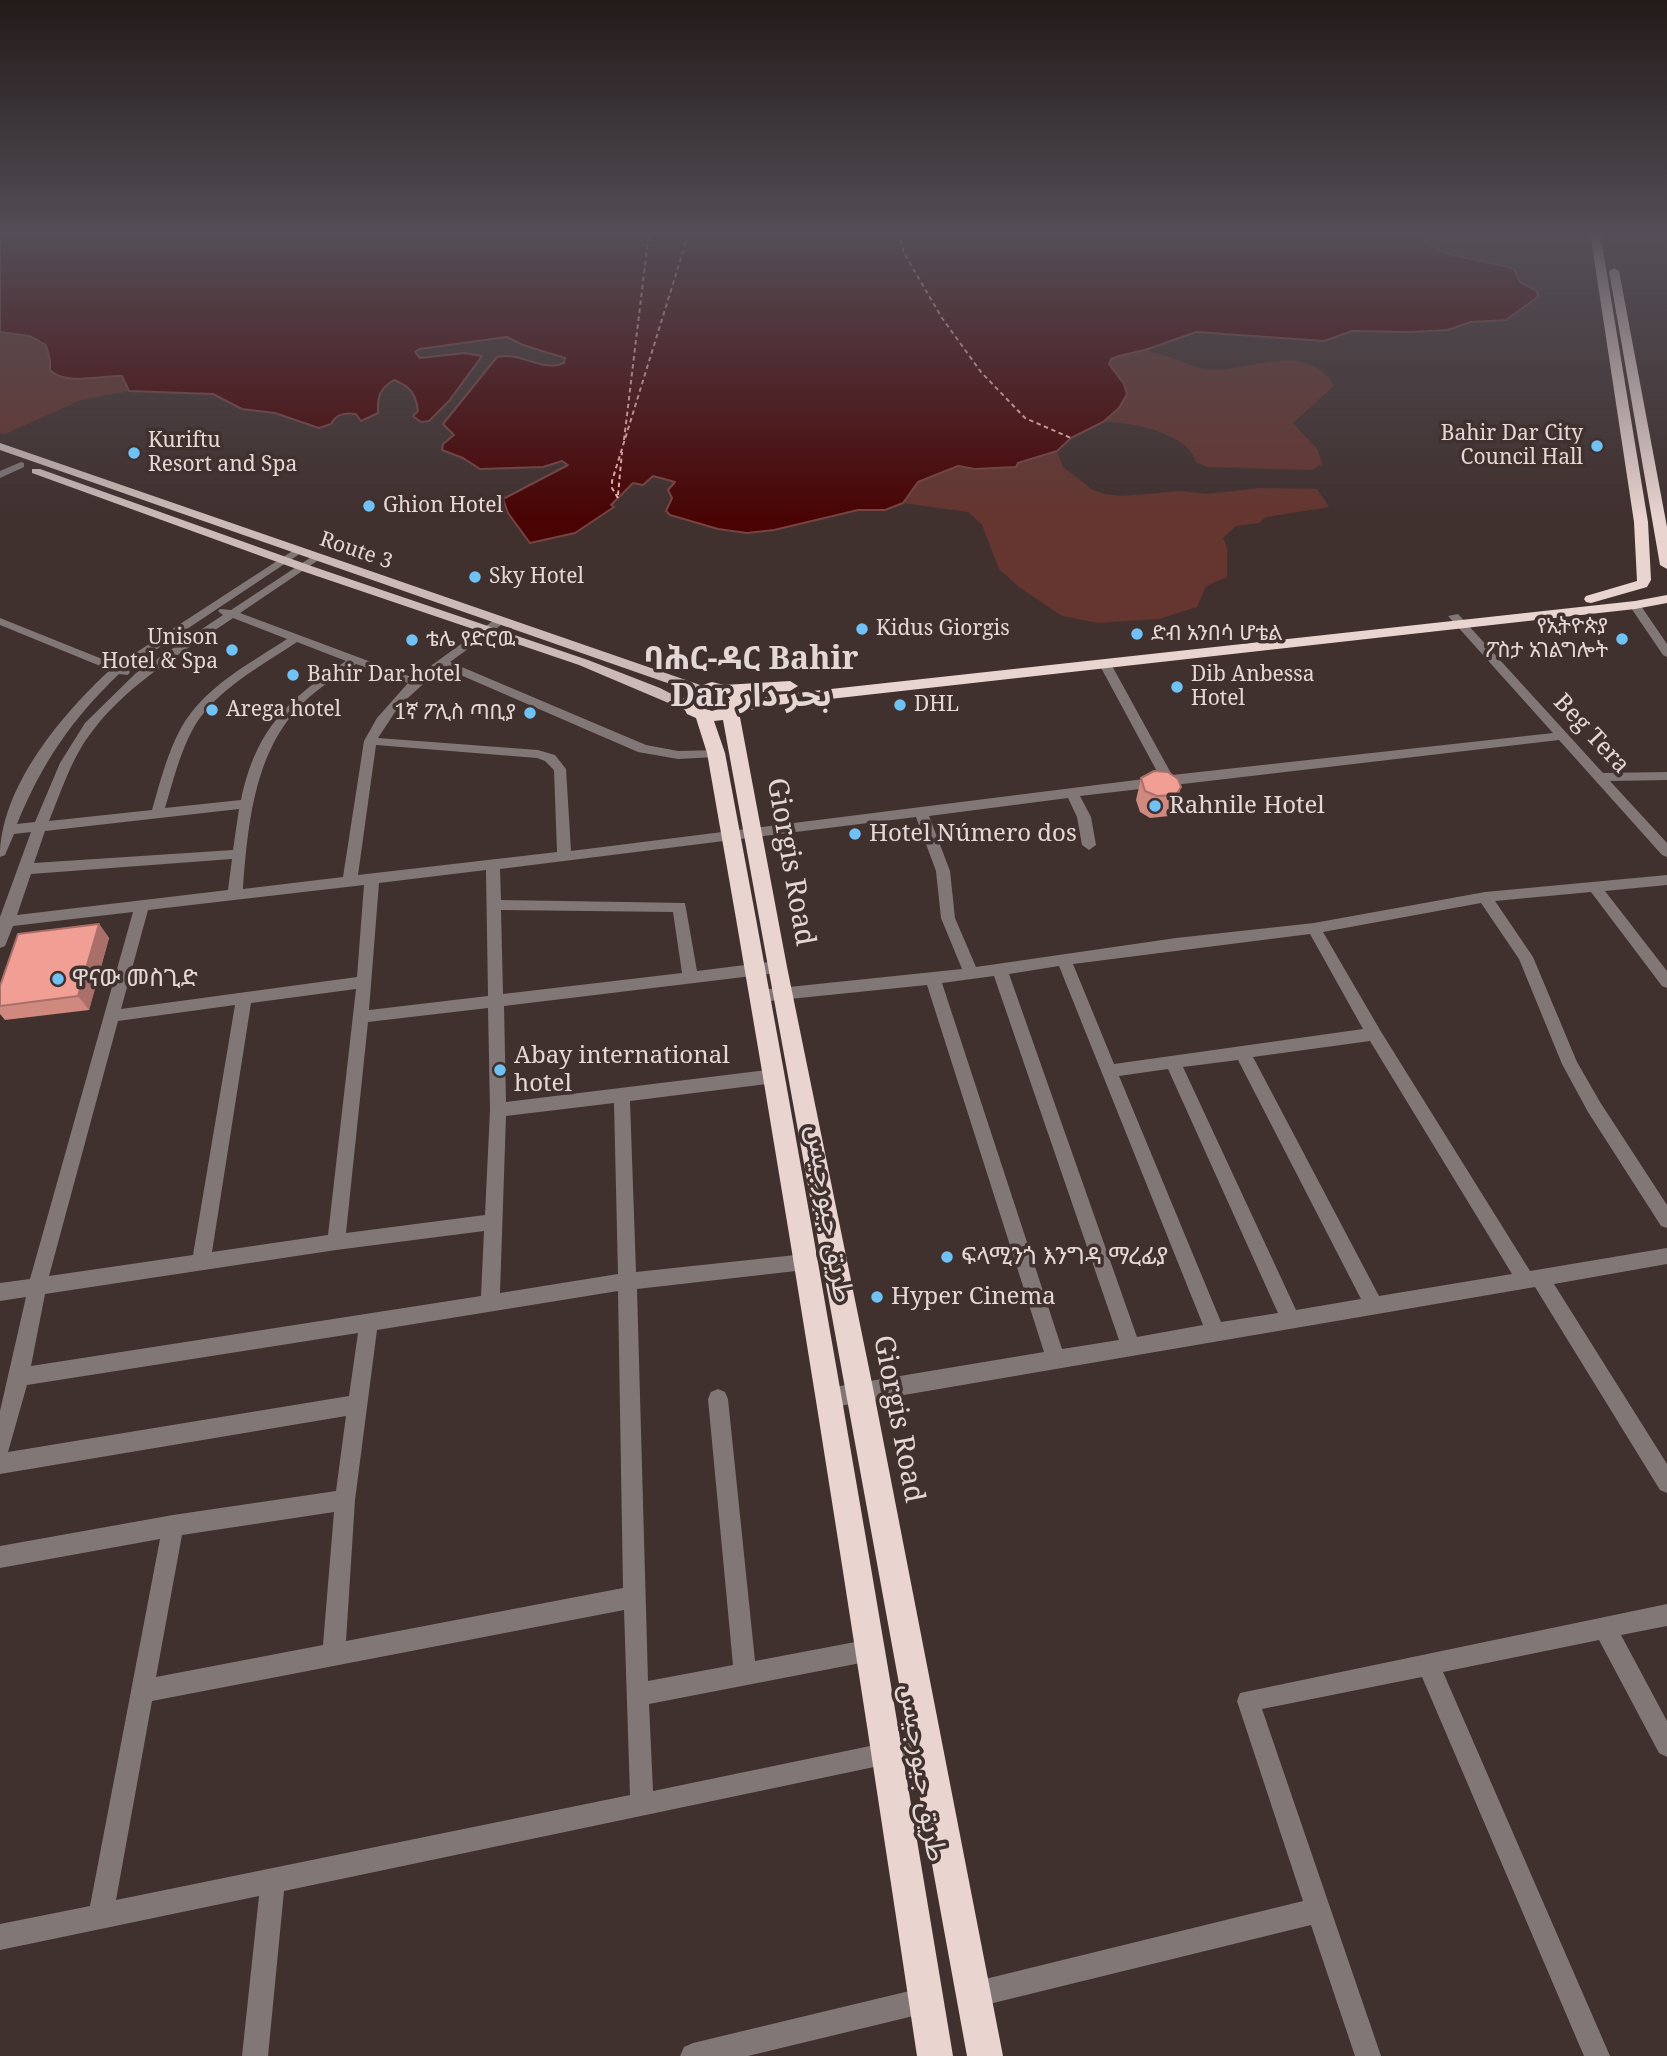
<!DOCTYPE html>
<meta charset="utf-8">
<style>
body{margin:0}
canvas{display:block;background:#40302e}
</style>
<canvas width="1667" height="2056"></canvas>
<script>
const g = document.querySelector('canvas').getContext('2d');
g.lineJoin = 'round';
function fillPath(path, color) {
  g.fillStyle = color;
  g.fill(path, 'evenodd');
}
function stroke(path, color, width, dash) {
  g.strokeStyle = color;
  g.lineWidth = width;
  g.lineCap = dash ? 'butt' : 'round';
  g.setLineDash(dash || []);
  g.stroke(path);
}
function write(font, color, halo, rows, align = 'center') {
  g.font = font + ' "Noto Serif","Noto Sans Arabic","Noto Sans Ethiopic",serif';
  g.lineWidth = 7;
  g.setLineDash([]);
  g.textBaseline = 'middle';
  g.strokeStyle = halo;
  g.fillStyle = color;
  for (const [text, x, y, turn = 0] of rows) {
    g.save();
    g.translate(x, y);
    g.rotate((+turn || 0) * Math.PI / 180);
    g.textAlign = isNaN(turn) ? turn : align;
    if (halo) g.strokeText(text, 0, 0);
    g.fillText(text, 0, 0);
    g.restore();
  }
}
const green = new Path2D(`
 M0,332L30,336L46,345L50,370L122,376L129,391L81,400L5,434L0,433Z
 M1148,349L1151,353C1173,354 1192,370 1214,370C1252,370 1309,340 1334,386L1293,423L1318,450L1322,464L1312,470L1207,467L1196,462C1188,432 1129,422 1103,422L1119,408L1124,384L1108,364L1111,359Z
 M1057,451L1063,467L1093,490L1105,494L1121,496L1181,491L1207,494L1260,488L1317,489L1329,507L1266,517L1259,523L1236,526L1223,538L1227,547V577L1206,586L1197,607L1159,619L1098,623L1062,616L1019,587L999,569L982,525L968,512L903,503C909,497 913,487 920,482C947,459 983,472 1015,467L1017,463Z`);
const water = new Path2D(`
 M0,232H1453L1425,241C1438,257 1491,261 1514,269L1520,282L1537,291L1538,297L1506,320L1471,322L1447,330L1410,332L1352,331L1324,341L1196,332L1148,349L1119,356L1111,359L1109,364L1124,384L1127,394L1119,408L1103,422L1071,438L1057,451L1018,463L1016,467L975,469L958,466L918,482L903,503L885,510H858L774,530L747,533L718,529L670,515L666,511L672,498L668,490L675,482L653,476L643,485L633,483L611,505L614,507L575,533L530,543L508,513L503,499L568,465L562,461L543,467L480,469L463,458L442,450L443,444L454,435L443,424L497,357C521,351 542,373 564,363L565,358L523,345L507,337L419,349L415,352L420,358L465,353L482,356L449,401L429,421L421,422L413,416L418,411C416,394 410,386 394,380C380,388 377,397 378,413L361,421L356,414C343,412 336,415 331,424L319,428L275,413L242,409L213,394L129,391L122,376C102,375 64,386 50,370V360L46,345L30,336L0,332Z`);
const ferry = new Path2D(`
 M898,232L904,253L942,318L981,372L1025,418L1071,438
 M624,440L649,232
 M618,495L622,452
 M618,498L612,488V481L689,232`);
const minor = new Path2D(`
 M21,462L24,463V467L0,478V471Z
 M297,548L301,549V553L127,669L130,672L128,675L119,674C71,720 42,763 17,824L35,822L60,763L85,723L136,673L223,615L218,611L220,609L231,610L316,554L321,557L320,559L240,613L414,678L497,618H505V622L450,662L646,745L678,751L721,750V756L716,757L678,759L638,752L442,667L399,706L378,738L538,750L555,755L566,769L571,851L1160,777L1099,664L1105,660L1111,664L1172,775L1553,733L1448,616L1458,614L1603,773L1667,772V780L1610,781L1667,843V857L1662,855L1559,740L1080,796L1091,817L1096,845L1089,850L1082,845L1077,817L1068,798L929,816L950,871L955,918L976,967L1176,938L1314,923L1485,892L1667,875V885L1605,891L1667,971V988L1662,986L1591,892L1495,901L1533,957L1577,1062L1600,1102L1667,1205V1228L1661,1226L1588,1112L1562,1064L1519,959L1481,903L1323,932L1380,1030L1530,1271L1667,1248V1264L1554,1284L1667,1464V1493L1660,1490L1535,1287L828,1408L821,1405L818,1398L821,1391L828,1388L1044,1352L927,985L760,1002L752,996L760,990L962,969L941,918L936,871L916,817L500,869L501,900L685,903L697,971L777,961L785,967L777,973L504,1006L506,1102L775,1069L781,1071L783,1076L781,1081L775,1083L630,1101L636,1272L805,1254L811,1256L814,1262L811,1268L805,1270L637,1289L648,1681L733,1665L708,1399L711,1392L718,1389L725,1392L728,1399L755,1661L871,1639L879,1642L882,1650L879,1658L871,1661L649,1704L653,1791L928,1734L936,1738L940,1746L936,1754L284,1891L268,2056H242L259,1896L0,1950V1924L90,1906L160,1539L0,1568V1546L173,1515L336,1491L346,1416L0,1474V1411L26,1297L0,1301V1283L30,1279L133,912L13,926L5,946L0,948V917L31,832L14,834L5,855L0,857C0,788 61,715 110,670L0,625V618L117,665ZM233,618L287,639C249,664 204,687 181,728C167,754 160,782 152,810L49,821C62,790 72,756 94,729C130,682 185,651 233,618ZM297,642L346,661C288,699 256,729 241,800L165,808C173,781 180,752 194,727C217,689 261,666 297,642ZM356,664L408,683L377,718L364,741L343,877L243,889C248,824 254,750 304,702C319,687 339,676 356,664ZM376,745L537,758L545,761L554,770L557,852L358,875ZM239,809L233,850L34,863L45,831ZM232,859L228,890L17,915L31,874ZM486,870L488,996L369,1010L379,883ZM364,885L357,977L121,1009L148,910ZM501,910L673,912L682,973L503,994ZM1310,934L1363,1029L1114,1064L1073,964ZM1059,966L1203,1325L1137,1337L1009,974ZM994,976L1119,1340L1062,1349L942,983ZM356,989L328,1235L212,1252L251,1003ZM235,1005L193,1255L49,1276L118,1021ZM488,1008L490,1110L485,1215L346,1233L368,1022ZM1370,1041L1512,1274L1379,1296L1253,1057ZM1238,1060L1361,1299L1296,1310L1183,1067ZM1168,1069L1278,1313L1221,1322L1119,1076ZM614,1103L618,1274L500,1293L506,1116ZM484,1231L481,1296L31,1366L45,1294L336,1250ZM618,1291L623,1588L346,1641L355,1500L377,1330ZM358,1333L349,1396L8,1452L27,1385ZM334,1512L323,1645L156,1677L182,1535ZM624,1610L630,1795L116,1900L152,1701Z
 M1635,602L1639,603L1667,644V657L1663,655L1629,605Z
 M1667,1604V1626L1621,1635L1667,1721V1757L1659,1753L1599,1640L1443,1672L1610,2056H1584L1422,1677L1262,1709L1381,2056H1355L1311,1925L973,2008L964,2004L960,1995L964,1986L973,1982L1303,1901L1237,1701L1240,1693Z
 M926,1987L935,1991L939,2000L935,2009L926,2013L748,2056H680L684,2047L693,2043Z`);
const major = new Path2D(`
 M0,443L706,687L708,690L706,693H696L0,450Z
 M32,469H40L314,567L588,660L660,688L697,707L695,710H685L579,665L305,572L32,473Z`);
const highway = new Path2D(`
 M1590,232H1600L1648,522L1651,580L1647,587L1591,603L1586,602L1584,599L1586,596L1637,581L1634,522Z
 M1614,268L1619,271L1667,527V569L1660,565L1609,271Z
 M1667,595V603L1635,609L776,705L739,712L787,967L874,1393L1003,2056H967L723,720L714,721L725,753C807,1186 881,1621 953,2056H917C852,1621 784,1186 707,753L696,718L687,714L681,702L690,689L712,682L724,685L790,681L798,686L790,691L742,693L746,701L776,695L1635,601ZM712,692L727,696L730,700L725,707L712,711L700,707L699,699Z`);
const wall = new Path2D(`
 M1141,778L1178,779L1175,809L1169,816L1150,818L1140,812L1136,800Z
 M99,924L109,938L89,1010L5,1020L0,1014V986Z`);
const shadedWall = new Path2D(`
 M1181,787L1175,809L1169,816L1176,795Z
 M99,924L109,938L89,1010L78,996Z`);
const building = new Path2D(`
 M1154,771L1168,772L1178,779L1181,787L1176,795L1157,796L1145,791L1141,778Z
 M99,924L78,996L0,1006V986L18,934Z`);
const markers = [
 [1597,446,7,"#70c1f4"],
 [134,453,7,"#70c1f4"],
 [369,506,7,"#70c1f4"],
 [475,577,7,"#70c1f4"],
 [862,629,7,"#70c1f4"],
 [1137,634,7,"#70c1f4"],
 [1622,639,7,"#70c1f4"],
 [412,640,7,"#70c1f4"],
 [232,650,7,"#70c1f4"],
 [293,675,7,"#70c1f4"],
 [1177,687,7,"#70c1f4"],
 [900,705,7,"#70c1f4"],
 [212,710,7,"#70c1f4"],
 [530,713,7,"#70c1f4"],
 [1155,806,7,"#70c1f4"],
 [855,834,7,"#70c1f4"],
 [58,979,7,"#70c1f4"],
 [500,1070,7,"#70c1f4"],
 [947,1257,7,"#70c1f4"],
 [877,1297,7,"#70c1f4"]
];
const farPoinames = [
 ["Bahir Dar City",1583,434,"right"],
 ["Council Hall",1583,458,"right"],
 ["Kuriftu",148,441],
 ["Resort and Spa",148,465],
 ["Ghion Hotel",383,506],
 ["Sky Hotel",489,577],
 ["የኢትዮጵያ",1608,627,"right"],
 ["ፖስታ አገልግሎት",1608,651,"right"],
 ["Kidus Giorgis",876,629],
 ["ድብ አንበሳ ሆቴል",1151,634],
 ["Unison",218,638,"right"],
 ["Hotel & Spa",218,662,"right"],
 ["ቴሌ የድሮዉ",426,640],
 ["Bahir Dar hotel",307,675],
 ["Dib Anbessa",1191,675],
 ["Hotel",1191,699],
 ["DHL",914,705],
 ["Arega hotel",226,710],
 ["1ኛ ፖሊስ ጣቢያ",516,713,"right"]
];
const farStreetnames = [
 ["Route 3",356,551,19]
];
const streetNames = [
 ["Beg Tera",1591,734,47]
];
const poiNames = [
 ["Rahnile Hotel",1169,806],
 ["Hotel Número dos",869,834],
 ["ዋናው መስጊድ",72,979],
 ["Abay international",514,1056],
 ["hotel",514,1084],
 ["ፍላሚንጎ እንግዳ ማረፊያ",961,1257],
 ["Hyper Cinema",891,1297]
];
const nearStreetnames = [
 ["Giorgis Road",790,862,80],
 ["طريق جيورجيس",829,1214,81],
 ["Giorgis Road",898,1419,79],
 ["طريق جيورجيس",922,1773,81]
];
const farTownnames = [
 ["ባሕር-ዳር Bahir",751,660],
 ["Dar بحر دار",751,697]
];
fillPath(green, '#65352f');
fillPath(water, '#490303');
stroke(water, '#774342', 2);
stroke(ferry, '#f8b6ad', 2, [4.5, 3.5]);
fillPath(minor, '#807776');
fillPath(major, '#cbbab7');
fillPath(highway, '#e9d4d0');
fillPath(wall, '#cf897f');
fillPath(shadedWall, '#a96f68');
fillPath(building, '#f19f94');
stroke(building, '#a96f68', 2);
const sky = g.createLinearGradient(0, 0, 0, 520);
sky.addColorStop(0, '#231a19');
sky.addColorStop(0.45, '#534e57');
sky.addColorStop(1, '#534e5700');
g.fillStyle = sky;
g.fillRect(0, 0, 1667, 520);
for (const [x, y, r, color] of markers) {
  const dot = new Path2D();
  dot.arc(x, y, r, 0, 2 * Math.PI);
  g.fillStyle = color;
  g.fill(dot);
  stroke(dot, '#40302e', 2.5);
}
write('21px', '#e3d8d6', '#40302e', farPoinames, 'left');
write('21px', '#e3d8d6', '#40302e', farStreetnames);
write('24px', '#e3d8d6', '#40302e', streetNames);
write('24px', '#e3d8d6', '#40302e', poiNames, 'left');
write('28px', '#e3d8d6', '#40302e', nearStreetnames);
write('bold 32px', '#e3d8d6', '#40302e', farTownnames);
</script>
